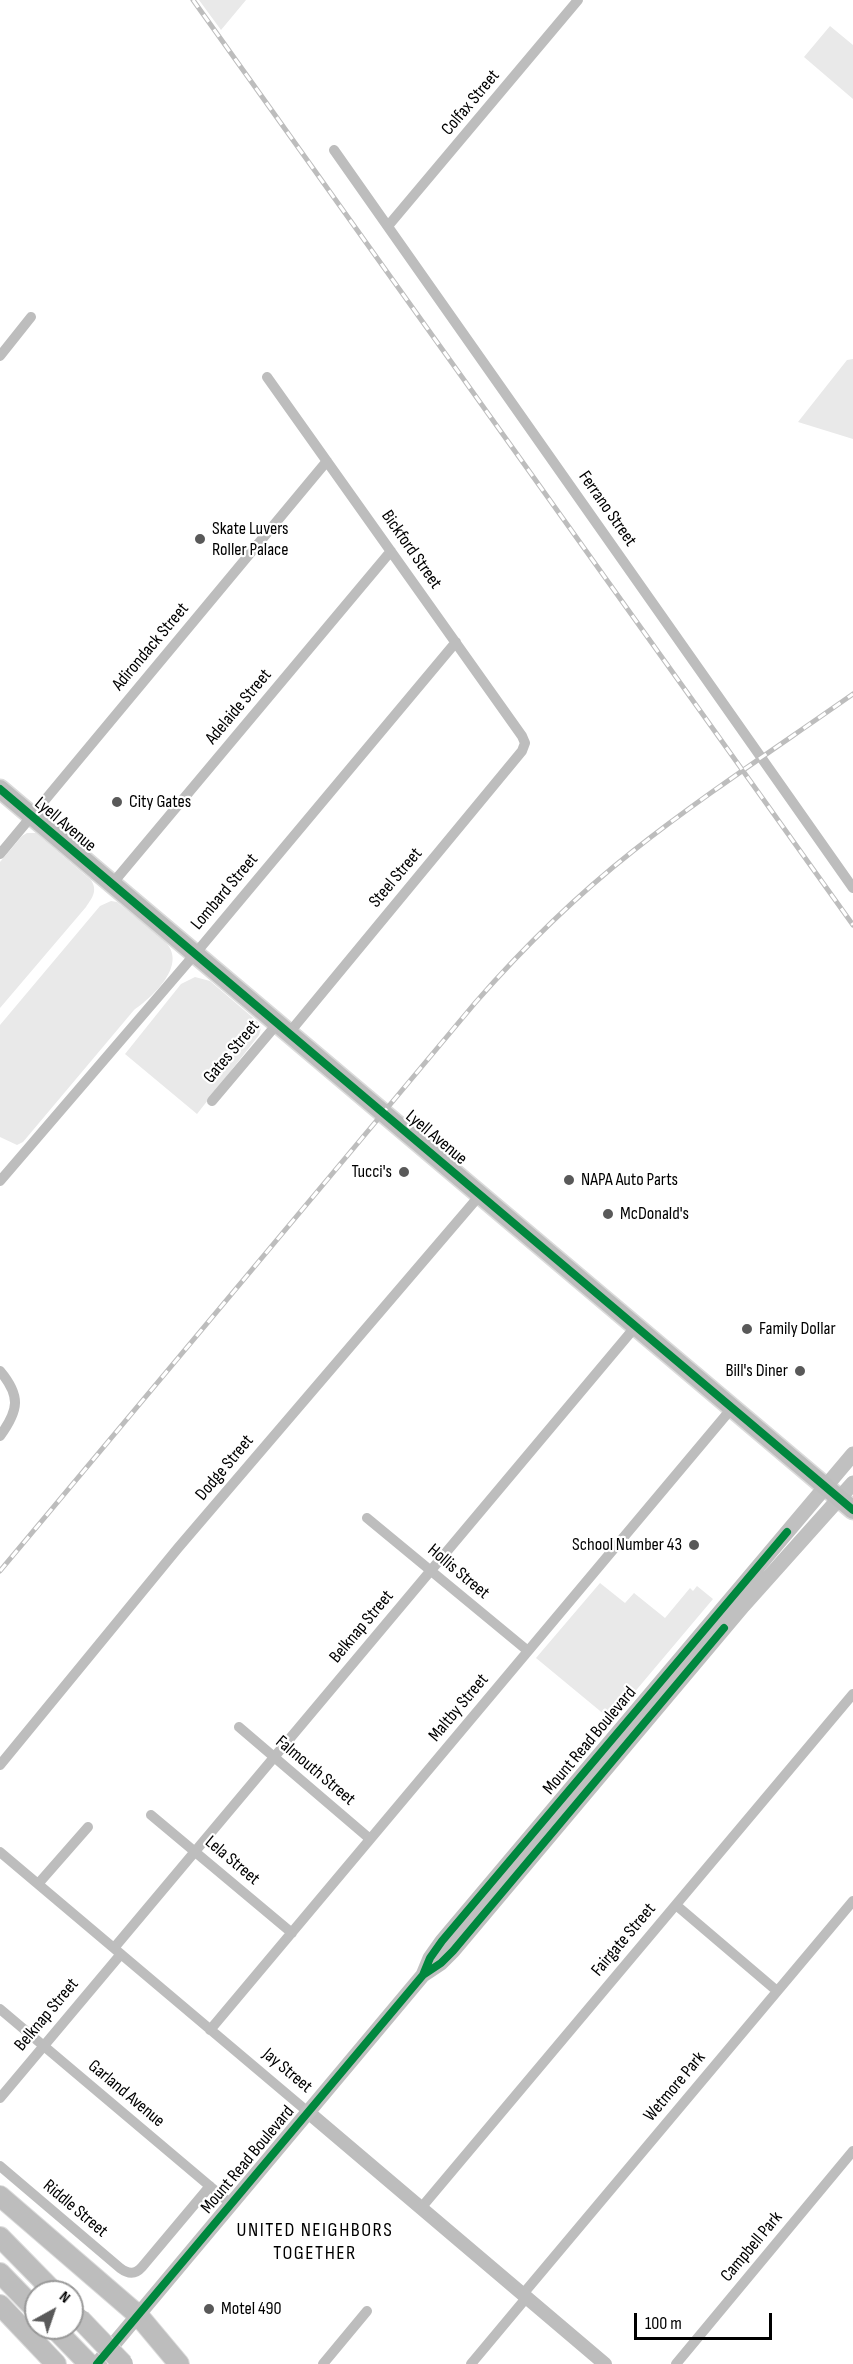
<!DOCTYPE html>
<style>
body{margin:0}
#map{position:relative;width:853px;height:2364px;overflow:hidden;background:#fff;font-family:"Sofia Sans Condensed",sans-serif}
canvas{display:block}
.north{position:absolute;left:24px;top:2280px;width:60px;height:60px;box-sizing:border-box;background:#fff;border:2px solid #999;border-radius:50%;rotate:40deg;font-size:16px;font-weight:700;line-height:24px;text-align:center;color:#000}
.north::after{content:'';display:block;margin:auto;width:21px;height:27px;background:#595959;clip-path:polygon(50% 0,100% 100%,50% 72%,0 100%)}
.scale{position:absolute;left:634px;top:2313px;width:138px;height:27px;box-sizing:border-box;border:3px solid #000;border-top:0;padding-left:8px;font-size:18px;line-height:21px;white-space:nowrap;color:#000;-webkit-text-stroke:4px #fff;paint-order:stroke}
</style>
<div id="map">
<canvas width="853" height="2364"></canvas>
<div class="north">N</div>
<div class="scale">100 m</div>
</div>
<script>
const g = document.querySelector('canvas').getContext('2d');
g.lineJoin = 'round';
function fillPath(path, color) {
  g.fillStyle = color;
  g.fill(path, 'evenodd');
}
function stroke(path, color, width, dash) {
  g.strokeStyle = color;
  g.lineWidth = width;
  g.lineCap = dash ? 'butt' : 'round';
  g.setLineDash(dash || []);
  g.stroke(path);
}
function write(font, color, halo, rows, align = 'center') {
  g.font = font + ' "Sofia Sans Condensed",sans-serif';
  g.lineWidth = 4.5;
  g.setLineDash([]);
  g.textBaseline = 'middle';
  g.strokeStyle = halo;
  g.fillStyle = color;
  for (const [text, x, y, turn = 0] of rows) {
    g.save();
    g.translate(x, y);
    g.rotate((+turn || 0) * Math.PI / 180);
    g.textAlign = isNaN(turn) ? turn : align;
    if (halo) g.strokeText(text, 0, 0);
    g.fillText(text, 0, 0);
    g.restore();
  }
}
const green = new Path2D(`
 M199,0H246L221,30Z
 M830,26L853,45V99L804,57Z
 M853,359V439L798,422L847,360Z
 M27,833H36L91,880C98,891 92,898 86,907L0,1008V862L22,836Z
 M111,901L117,902C130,913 159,934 168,945C185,968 151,998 134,1010L23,1142L17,1145L0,1137V1025L100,906Z
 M195,977L210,981L258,1022L261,1028L259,1035L197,1114L125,1054L181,984Z
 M600,1583L625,1603L634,1593L665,1618L690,1588L693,1591L697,1586L713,1599L611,1720L536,1658Z`);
const minor = new Path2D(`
 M334,150L853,888
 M388,226L578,0
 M0,356L31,317
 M267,377L522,736L525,743L522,751L289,1033
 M0,854L327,461
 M112,884L391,551
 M212,1101L277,1024
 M0,1181L195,954L456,642
 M0,1371C21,1396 19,1410 0,1436
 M367,1518L528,1651
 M239,1727L370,1839
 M0,1765L178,1548L480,1195
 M151,1815L292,1933
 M0,1852L308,2112
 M38,1884L88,1827
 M676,1905L777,1991
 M114,1948L636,1326
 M0,2009L231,2204
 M210,2030L732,1408
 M0,2098L121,1954
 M0,2166L120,2268C128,2274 135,2275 142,2267L210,2186
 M421,2208L853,1694
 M523,2294L853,1901
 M323,2364L367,2311
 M471,2364L527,2297
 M676,2364L853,2151`);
const tertiary = new Path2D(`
 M308,2112L605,2364`);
const secondary = new Path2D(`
 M423,1975L430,1958L442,1941L853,1454
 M97,2364L423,1975L441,1963L453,1951L743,1606L853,1483`);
const primary = new Path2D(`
 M0,789L853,1510`);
const motorway = new Path2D(`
 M0,2196L138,2315L179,2364
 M0,2237L54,2292
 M0,2273L36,2310
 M0,2305L56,2364
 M54,2328L89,2364`);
const rail = new Path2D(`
 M193,0L853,925
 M0,1571L475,1003C523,948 576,896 633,851C704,795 779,746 853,694`);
const motorwayBridge = new Path2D(`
 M80,2319L123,2364`);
const cycleway = new Path2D(`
 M0,789L853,1510
 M423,1975L430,1958L442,1941L787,1532
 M97,2364L423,1975L441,1963L453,1951L724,1628`);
const markers = [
 [200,539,6,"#595959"],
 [117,802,6,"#595959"],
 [404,1172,6,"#595959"],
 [569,1180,6,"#595959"],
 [608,1214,6,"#595959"],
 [747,1329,6,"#595959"],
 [800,1371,6,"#595959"],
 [694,1545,6,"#595959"],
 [209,2309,6,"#595959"]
];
const streetNames = [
 ["Colfax Street",471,103,-50],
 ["Ferrano Street",607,509,55],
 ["Bickford Street",411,550,55],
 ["Adirondack Street",151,647,-50],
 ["Adelaide Street",239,707,-50],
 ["Lyell Avenue",65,825,40],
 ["Steel Street",396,878,-50],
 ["Lombard Street",225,892,-50],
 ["Gates Street",232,1052,-50],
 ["Lyell Avenue",436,1138,40],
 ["Dodge Street",225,1468,-50],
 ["Hollis Street",458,1572,40],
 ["Belknap Street",362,1627,-50],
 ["Maltby Street",459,1708,-50],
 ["Mount Read Boulevard",590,1741,-50],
 ["Falmouth Street",315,1771,40],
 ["Lela Street",232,1861,40],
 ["Fairgate Street",624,1940,-50],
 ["Belknap Street",47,2015,-50],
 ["Jay Street",287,2071,40],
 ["Wetmore Park",675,2087,-50],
 ["Garland Avenue",126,2094,40],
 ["Mount Read Boulevard",248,2160,-50],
 ["Riddle Street",75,2209,40],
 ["Campbell Park",752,2247,-50]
];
const poiNames = [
 ["Skate Luvers",212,529],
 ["Roller Palace",212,550],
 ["City Gates",129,802],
 ["Tucci's",392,1172,"right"],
 ["NAPA Auto Parts",581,1180],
 ["McDonald's",620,1214],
 ["Family Dollar",759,1329],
 ["Bill's Diner",788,1371,"right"],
 ["School Number 43",682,1545,"right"],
 ["Motel 490",221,2309]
];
const neighbourhoodNames = [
 ["UNITED NEIGHBORS",315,2231],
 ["TOGETHER",315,2254]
];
fillPath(green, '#e9e9e9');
stroke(primary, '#dbdbdb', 21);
stroke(motorway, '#dbdbdb', 22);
stroke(minor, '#bdbdbd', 10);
stroke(tertiary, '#bdbdbd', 14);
stroke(secondary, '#c0c0c0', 15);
stroke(primary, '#bdbdbd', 18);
stroke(motorway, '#bdbdbd', 20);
stroke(rail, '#bdbdbd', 5);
stroke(rail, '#fff', 3, [9]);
stroke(motorwayBridge, '#dbdbdb', 22, []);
stroke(motorwayBridge, '#bdbdbd', 20);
stroke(cycleway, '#00873e', 8);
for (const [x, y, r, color] of markers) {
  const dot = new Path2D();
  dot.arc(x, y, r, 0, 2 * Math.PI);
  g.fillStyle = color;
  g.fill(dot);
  stroke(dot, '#fff', 2);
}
write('18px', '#000', '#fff', streetNames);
write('18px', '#000', '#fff', poiNames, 'left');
g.letterSpacing = '1.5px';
write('20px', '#000', '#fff', neighbourhoodNames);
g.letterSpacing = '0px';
</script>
